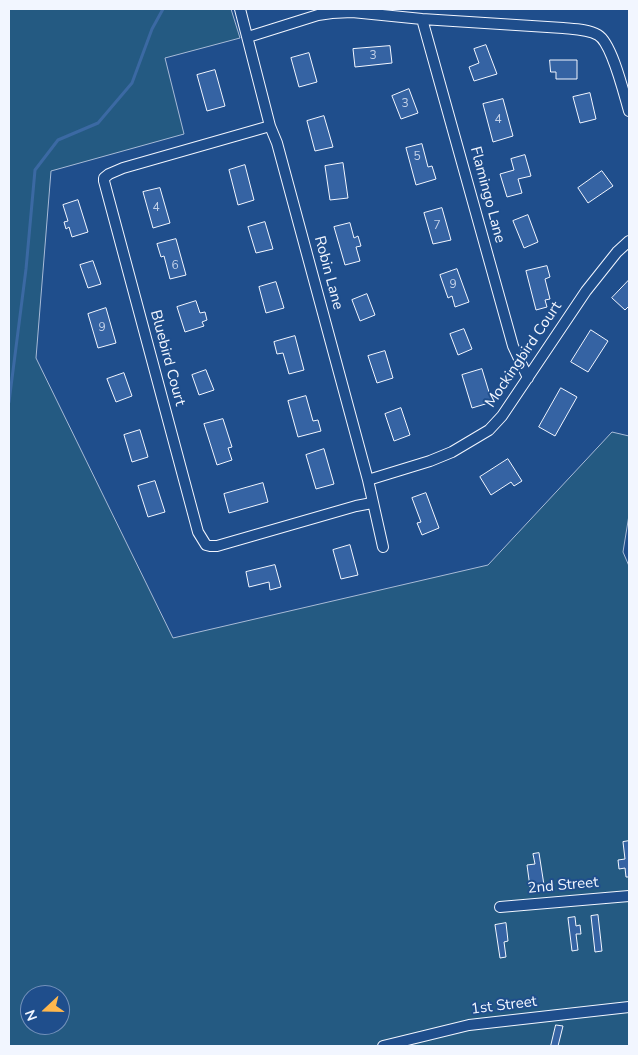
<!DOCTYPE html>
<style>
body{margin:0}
#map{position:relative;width:638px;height:1055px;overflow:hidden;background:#1f4e8c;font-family:"Nunito Sans",sans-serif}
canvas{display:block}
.frame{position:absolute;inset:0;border:10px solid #f2f6ff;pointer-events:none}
.north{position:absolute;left:20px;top:985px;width:50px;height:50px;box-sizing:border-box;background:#1f4e8c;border:1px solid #7391ba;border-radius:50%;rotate:249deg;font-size:14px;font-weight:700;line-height:20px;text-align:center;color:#f2f6ff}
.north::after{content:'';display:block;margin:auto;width:18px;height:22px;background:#ffb74d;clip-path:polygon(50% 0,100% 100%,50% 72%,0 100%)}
</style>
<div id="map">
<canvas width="638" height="1055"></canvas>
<div class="frame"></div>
<div class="north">N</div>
</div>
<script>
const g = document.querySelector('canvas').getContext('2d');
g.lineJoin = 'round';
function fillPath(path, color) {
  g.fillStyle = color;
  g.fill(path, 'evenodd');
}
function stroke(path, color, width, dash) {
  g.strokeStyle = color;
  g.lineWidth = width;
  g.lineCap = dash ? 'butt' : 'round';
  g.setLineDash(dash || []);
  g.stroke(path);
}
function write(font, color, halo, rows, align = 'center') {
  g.font = font + ' "Nunito Sans",sans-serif';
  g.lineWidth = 4;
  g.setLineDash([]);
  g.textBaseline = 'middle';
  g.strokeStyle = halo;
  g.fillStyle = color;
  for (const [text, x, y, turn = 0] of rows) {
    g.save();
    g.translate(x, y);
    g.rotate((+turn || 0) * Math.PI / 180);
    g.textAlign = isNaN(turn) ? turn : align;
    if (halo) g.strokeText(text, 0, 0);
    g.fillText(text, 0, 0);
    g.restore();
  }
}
const green = new Path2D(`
 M9,9H231L240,38L165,58L184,134L51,171L36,358L173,638L488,565L612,432L629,436V515L623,552L629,566V1046H9ZM30,995H60V1025H30Z`);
const stream = new Path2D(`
 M9,402L26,269L35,170L58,140L98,123L132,83L152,29L163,9`);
const building = new Path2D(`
 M486,45L497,74L474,81L469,67L479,63L474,49Z
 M390,46L392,63L355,67L353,49Z
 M309,53L317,82L299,87L291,58Z
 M550,60H577V79H556V72H551Z
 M215,70L225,106L207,111L197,75Z
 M409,89L418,113L401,119L392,96Z
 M590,93L596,119L580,123L573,97Z
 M503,99L513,136L493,142L483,104Z
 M324,116L333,147L315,151L307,121Z
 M422,144L428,167L432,166L436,179L416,185L406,148Z
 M525,155L531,176L518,179L522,193L507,197L500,174L514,170L511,159Z
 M343,163L348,198L330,200L325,166Z
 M245,165L254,200L238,205L229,170Z
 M602,171L613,186L588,203L578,188Z
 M160,188L170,223L153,228L143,192Z
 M78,200L88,232L72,237L69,227L66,229L64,222L68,221L63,205Z
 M442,208L451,240L433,244L424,213Z
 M528,215L538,242L524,248L513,221Z
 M265,222L273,249L256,253L248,227Z
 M350,223L354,238L358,236L361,246L356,247L360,261L345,265L334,227Z
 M176,239L186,275L170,279L164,256L161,257L157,244Z
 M93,261L101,284L88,288L80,265Z
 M547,266L550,277L545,279L550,299L545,300L547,307L536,310L526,271Z
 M457,269L469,302L455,307L452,296L448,298L440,275Z
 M629,280V306L625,310L612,298Z
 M276,282L284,308L266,313L259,287Z
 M367,294L375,315L360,321L352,300Z
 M196,301L200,313L205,312L207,320L202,322L204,326L185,332L177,307Z
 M106,308L116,343L98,348L88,314Z
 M464,329L472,349L458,355L450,334Z
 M591,330L608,341L588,372L571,362Z
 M295,336L304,370L289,374L283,353L277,354L274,342Z
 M385,351L393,378L377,383L368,356Z
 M482,369L492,402L472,408L462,375Z
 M206,370L214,390L199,395L192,375Z
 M124,373L132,396L116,402L107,379Z
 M561,388L577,397L555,436L539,427Z
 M306,396L313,421L318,420L321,431L298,437L288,401Z
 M401,408L410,435L394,441L385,414Z
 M223,419L232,447L228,448L232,460L217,465L204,424Z
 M140,430L148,457L132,462L124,435Z
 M324,449L334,484L316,489L306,455Z
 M508,459L522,481L514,486L511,482L491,495L480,477Z
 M155,481L165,512L148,517L138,486Z
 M263,483L268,502L229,513L224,494Z
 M426,493L439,528L422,535L417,523L421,522L412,498Z
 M350,545L358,575L341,579L333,550Z
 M275,565L281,587L270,590L269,582L249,587L246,572Z
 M629,841V877H626L625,868L619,869L618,860L625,859L623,842Z
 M539,853L544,885L530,887L527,865L535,864L533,854Z
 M598,915L602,951L595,952L591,916Z
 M575,917L576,926L580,925L581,934H576L578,950L572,951L568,918Z
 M506,923L508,941L504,942L506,957L500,958L495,925Z
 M556,1025L563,1026L558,1046H551Z`);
const street = new Path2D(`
 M240,9L270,126L277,143L368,480L383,547
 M422,19L513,346L528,378
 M248,37L318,15L332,13L352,12L422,19L563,28C574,29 588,29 598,35C612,43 624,94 629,111
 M270,126L123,168L109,174L104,178V181L198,532L206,545L210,546H217L356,506L372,503
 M368,480L430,461L452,452L489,430L502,416L586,291L617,252L629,241
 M500,907L629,896
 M383,1046L469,1025L629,1007`);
const numberNames = [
 ["3",373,56],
 ["3",405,104],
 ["4",498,120],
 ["5",417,157],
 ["4",156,208],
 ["7",437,226],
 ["6",175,266],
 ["9",453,285],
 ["9",102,328]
];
const streetNames = [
 ["Flamingo Lane",487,195,75],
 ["Robin Lane",328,273,75],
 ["Mockingbird Court",524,355,-56],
 ["Bluebird Court",167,358,75],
 ["2nd Street",563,886,-5],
 ["1st Street",504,1006,-7]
];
fillPath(green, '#245a82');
stroke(green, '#a8bbd7', 1);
stroke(stream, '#3b69a3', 3);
fillPath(building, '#3563a3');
stroke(building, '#f2f6ff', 1);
stroke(street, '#f2f6ff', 12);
stroke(street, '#1f4e8c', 10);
write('12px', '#c3d1e8', null, numberNames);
write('15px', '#f2f6ff', '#1f4e8c', streetNames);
</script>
